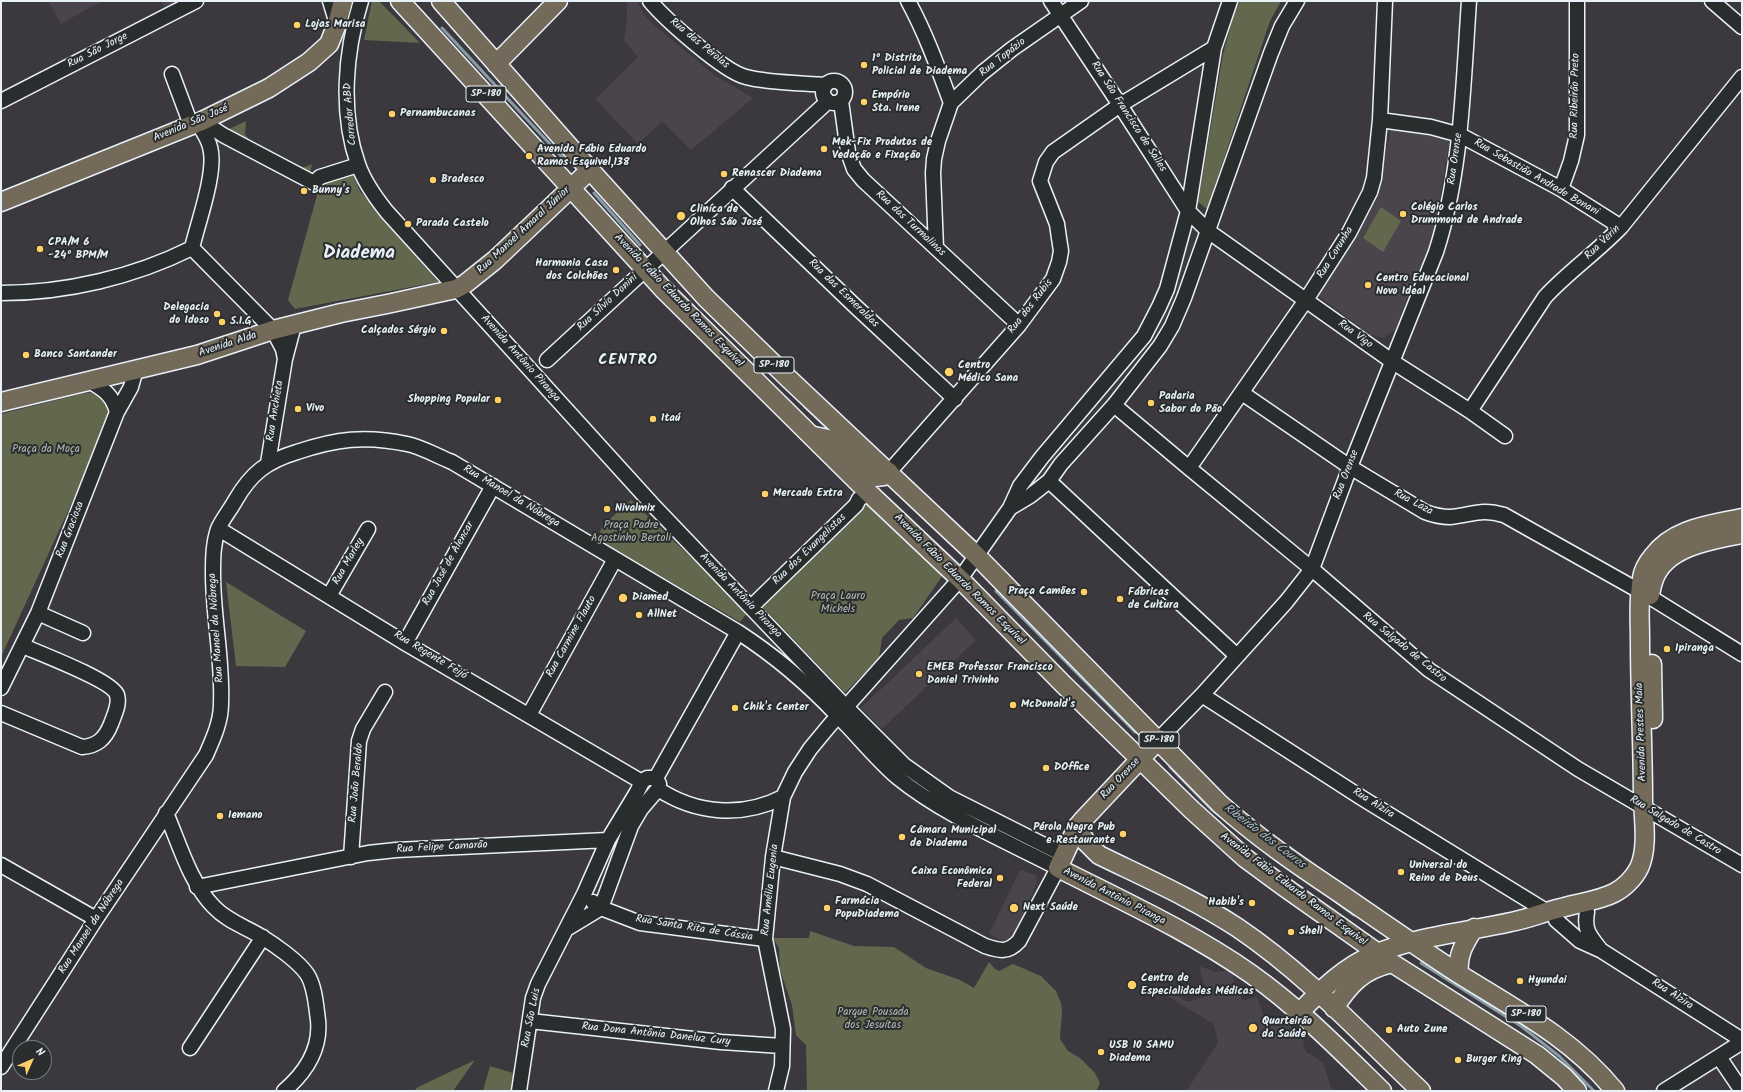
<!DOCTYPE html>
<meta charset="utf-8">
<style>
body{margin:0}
#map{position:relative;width:1743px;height:1092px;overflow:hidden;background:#3b393d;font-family:Kalam,sans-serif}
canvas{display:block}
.frame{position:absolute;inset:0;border:2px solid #e8f1f8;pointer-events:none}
.north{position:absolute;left:12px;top:1040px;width:40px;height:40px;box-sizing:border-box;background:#2a2d2e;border:1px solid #767b7f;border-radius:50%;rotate:45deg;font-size:11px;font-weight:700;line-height:16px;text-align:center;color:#e8f1f8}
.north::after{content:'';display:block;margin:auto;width:14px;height:18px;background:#ffd166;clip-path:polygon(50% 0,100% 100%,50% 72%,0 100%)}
</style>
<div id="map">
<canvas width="1743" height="1092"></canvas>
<div class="frame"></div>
<div class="north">N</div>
</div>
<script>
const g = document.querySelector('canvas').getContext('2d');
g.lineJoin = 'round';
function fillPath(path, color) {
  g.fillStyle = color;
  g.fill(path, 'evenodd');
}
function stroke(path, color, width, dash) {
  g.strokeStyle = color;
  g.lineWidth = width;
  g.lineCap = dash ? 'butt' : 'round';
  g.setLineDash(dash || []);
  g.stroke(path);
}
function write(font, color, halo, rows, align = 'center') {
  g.font = font + ' Kalam,sans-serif';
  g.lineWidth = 4;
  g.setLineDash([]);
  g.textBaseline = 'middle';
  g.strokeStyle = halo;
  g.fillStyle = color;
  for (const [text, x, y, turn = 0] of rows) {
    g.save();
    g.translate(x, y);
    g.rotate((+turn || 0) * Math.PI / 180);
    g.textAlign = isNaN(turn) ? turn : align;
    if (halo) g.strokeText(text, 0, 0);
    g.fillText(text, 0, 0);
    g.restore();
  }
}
const built = new Path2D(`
 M48,1H102L61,24Z
 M161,1H180L165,9Z
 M627,1H637L646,18L714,75L753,98L691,150L662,121L638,144L595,99L638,57L624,40L627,20Z
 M1391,127L1442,133L1447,138L1449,145L1434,233L1430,247L1416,275L1395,330L1384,338L1371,335L1317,295L1357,235L1378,196Z
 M956,618L976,640L882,729L861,708Z
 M1020,870L1036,875L1037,882L1015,935L1010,939L1002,941L989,934Z
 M1199,966L1215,972L1232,970L1234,985L1239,991L1242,1001L1257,997L1263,1014L1279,1024L1290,1022L1292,1032L1299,1036L1305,1042L1303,1046L1306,1052L1323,1062L1332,1091H1189L1187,1090L1218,1043L1214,1024L1162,993L1161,987L1188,1002L1207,996Z`);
const green = new Path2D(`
 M372,1H379L420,43L364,40Z
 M1240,1H1281L1270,21L1207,209L1198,202L1223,54L1234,14Z
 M246,121L245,134L249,140L299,167H305L312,164L307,187L223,132Z
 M352,173L360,191L438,282L295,309L288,300L319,188L324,182Z
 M1381,207L1401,221L1383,252L1363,238Z
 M93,392C115,403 110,418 102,437L1,657V414L80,394Z
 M859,499L866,505L874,508L929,560L943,575L913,618L899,620L882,638L879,658L845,693L759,603Z
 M631,500L748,612L740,622L598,540L602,526Z
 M226,582L306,631L285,667L236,666Z
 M810,931L854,946L894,947L926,968L960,980L974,988L989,962L995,969L999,971L1013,964L1041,976L1056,991L1061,1003L1062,1013L1060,1039L1068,1051L1080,1058L1095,1073L1100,1083L1096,1091H807L806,1045L796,1035L792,1005L780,970L779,948L773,938H809Z
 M475,1060L453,1091H414L418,1087Z
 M490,1066L516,1074L511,1091H483Z`);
const stream = new Path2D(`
 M442,28L562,157
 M594,193L640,245
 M805,407L826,427
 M996,591L1135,732
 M1170,767L1211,809L1220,816
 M1331,898L1354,915
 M1421,963L1521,1026L1559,1056L1594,1091`);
const minor = new Path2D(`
 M330,1L337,24
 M361,1C345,52 340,113 358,164C364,182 375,197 387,212L652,504L846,707L904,765L949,797L1064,855
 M650,1C665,19 724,72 746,77C768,83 802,83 826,85
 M908,1C926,34 938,68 951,103
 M1051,1L1120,105L1188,211L1208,231L1393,362L1470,411L1505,436
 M1712,1L1742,27
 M172,74L191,125
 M823 92a11 11 0 1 1 22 0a11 11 0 1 1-22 0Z
 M1,101L196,1
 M841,101L848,152L854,169L863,180L1019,325
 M1380,120L1431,127L1460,135L1561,189L1621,227
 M202,121L223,135L314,183L320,177L358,165
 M732,188L855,306L955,399
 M1561,189L1571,161L1577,135V1
 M192,248L273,330L283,349L285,359
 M192,248C198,222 217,171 210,147C208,138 202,130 197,122
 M936,248L933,173L934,159L938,141L951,103L982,73L1012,49L1081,1
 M1,293C66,293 134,277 192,248
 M547,360L824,105L826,99
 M89,381C104,389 113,396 117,412
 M1242,393L1350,467L1425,512C1433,515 1441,517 1450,517C1472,515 1481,508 1504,515L1650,597L1742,654
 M1114,405L1189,468L1312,569L1429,670L1578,769L1742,865
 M1470,411L1545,297C1568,272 1597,252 1621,227L1742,77
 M268,463L285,359L294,325
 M1189,468L1306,300L1349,233L1370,192L1374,178L1380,120L1385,1
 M889,472L1019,325L1053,279L1059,262L1061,251L1059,238L1057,224L1040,181L1046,162L1053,152L1120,105L1214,48
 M1049,481L1237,656
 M1010,508L1020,486L1042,457L1144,336L1159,307L1167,289L1188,211L1214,48L1230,1
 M219,529L405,643L642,782
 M329,596L368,529
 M751,607L856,505L859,499L869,493
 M38,613L83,633
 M405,643L493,486
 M1,688L38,613L117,412L131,387L136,369
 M1202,695L1362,798L1546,911
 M1,713L82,747C97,746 105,739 111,724C114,715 120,705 117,695C113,681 39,653 23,646
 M529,715L615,559
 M1159,739L1202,695L1286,602L1312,569L1350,467L1436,252C1462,171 1463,85 1469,1
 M656,778L738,632
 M658,789C696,814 742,818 783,797
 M166,813C179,843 190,883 214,907C227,921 246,927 262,937C275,945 298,961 307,974C315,986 316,1006 318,1020C321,1049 305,1073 284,1091
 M351,857L359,741L363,729L385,692
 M1,865L96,919
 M197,887L368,853L396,850L608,840
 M593,902L601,908L640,923L765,939
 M1587,912C1584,930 1589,935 1600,949
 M1556,920L1580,941L1602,951L1742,1040
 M530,1021L721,1042L782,1046
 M190,1048L263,937
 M1719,1057L1742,1091
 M1,1067L96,919L206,755C213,739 221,722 221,704C223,660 213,618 213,574C213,559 213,544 218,529C222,520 230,510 235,501C251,473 267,461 297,452C336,439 365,435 407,444C422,447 437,456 452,462L738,632C775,656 808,684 838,716C858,736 876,759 897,777C942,814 1006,841 1058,868L1019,941C1008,953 1000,951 985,946L867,884L840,874L773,857
 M519,1091L533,998L538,984L584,894L608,840L637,792L642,782L647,778H656L659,784L658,789L641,809L631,826L601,908L568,928
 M776,1091L782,1066L783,1029L765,939L773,857L783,797L795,772L810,749L829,726L960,579L1010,508L1030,496L1049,481L1061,464L1114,405L1160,346L1172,326L1184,298L1271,53L1282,26L1297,1
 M1664,1091L1742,1042`);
const major = new Path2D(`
 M400,1L663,289L869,493L960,579L1063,684L1192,810L1245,858L1283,886L1392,963L1537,1055L1564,1077L1577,1091
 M441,1L590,170L706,298L789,379L976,555L1220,804C1258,838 1299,866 1341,894C1380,921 1419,948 1459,974C1515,1009 1573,1039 1615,1091
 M496,64L558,1
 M1,202L202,121L269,88L309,62L329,44L337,24L343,1
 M1,402L197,355L273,330L341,313L387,304L456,289L465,284L495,260L590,170
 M814,436L833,440L875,477L884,476L889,472
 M1650,595C1651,590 1652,584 1654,579C1666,546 1712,540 1742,534
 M1652,664L1653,719
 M1159,739L1082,821L1077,827L1058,868C1123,901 1191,932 1251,974C1299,1008 1340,1050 1382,1091
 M1077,827L1086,842L1099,855C1146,878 1194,899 1238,928C1306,974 1362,1035 1421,1091
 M1459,973C1457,955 1464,944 1474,928
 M1334,1008C1350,984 1362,970 1392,963
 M1300,1012C1322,989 1345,966 1375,954C1418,936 1466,932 1511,922C1528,919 1544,912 1561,908C1578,903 1598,901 1614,893C1624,888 1634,878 1639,868C1648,849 1644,822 1643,801C1643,748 1640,695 1640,641C1640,620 1638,598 1642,578C1643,571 1648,562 1653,556C1674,528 1710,525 1742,518`);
const markers = [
 [297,25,4,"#ffd166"],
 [864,65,4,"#ffd166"],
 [864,102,4,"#ffd166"],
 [392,114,4,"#ffd166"],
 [824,149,4,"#ffd166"],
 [529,156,4,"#ffd166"],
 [724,174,4,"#ffd166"],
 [433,180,4,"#ffd166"],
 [304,191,4,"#ffd166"],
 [1403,214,4,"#ffd166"],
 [681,216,5,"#ffd166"],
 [408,224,4,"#ffd166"],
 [40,249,4,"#ffd166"],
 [616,270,4,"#ffd166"],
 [1368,285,4,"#ffd166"],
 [217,314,4,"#ffd166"],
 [222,322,4,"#ffd166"],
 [444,331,4,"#ffd166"],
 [26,355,4,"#ffd166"],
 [949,372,5,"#ffd166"],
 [498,400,4,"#ffd166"],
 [1151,403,4,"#ffd166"],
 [298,409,4,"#ffd166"],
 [653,419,4,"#ffd166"],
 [765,494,4,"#ffd166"],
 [607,509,4,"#ffd166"],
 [1084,592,4,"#ffd166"],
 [623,598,5,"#ffd166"],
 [1120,599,4,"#ffd166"],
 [639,615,4,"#ffd166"],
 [1667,649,4,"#ffd166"],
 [919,674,4,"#ffd166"],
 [1013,705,4,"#ffd166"],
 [735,708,4,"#ffd166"],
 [1046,768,4,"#ffd166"],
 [220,816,4,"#ffd166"],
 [1123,834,4,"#ffd166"],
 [902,837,4,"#ffd166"],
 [1401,872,4,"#ffd166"],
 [1000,878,4,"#ffd166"],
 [1252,903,4,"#ffd166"],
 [827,908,4,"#ffd166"],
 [1014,908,5,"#ffd166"],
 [1291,932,4,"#ffd166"],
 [1520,981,4,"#ffd166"],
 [1132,985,5,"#ffd166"],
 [1253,1028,5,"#ffd166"],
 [1389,1030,4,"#ffd166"],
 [1101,1052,4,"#ffd166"],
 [1458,1060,4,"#ffd166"]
];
const shields = [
 [486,94,40],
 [774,365,40],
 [1159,740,40],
 [1526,1014,40]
];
const shieldNames = [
 ["SP-180",486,94],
 ["SP-180",774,365],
 ["SP-180",1159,740],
 ["SP-180",1526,1014]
];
const poiNames = [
 ["Lojas Marisa",305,25],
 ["1º Distrito",872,59],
 ["Policial de Diadema",872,72],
 ["Empório",872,96],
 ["Sta. Irene",872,109],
 ["Pernambucanas",400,114],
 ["Mek-Fix Produtos de",832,143],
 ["Vedação e Fixação",832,156],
 ["Avenida Fábio Eduardo",537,150],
 ["Ramos Esquivel,138",537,163],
 ["Renascer Diadema",732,174],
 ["Bradesco",441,180],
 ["Bunny's",312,191],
 ["Colégio Carlos",1411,208],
 ["Drummond de Andrade",1411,221],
 ["Cliníca de",690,210],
 ["Olhos São José",690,223],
 ["Parada Castelo",416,224],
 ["CPA/M 6",48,243],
 ["-24º BPM/M",48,256],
 ["Harmonia Casa",608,264,"right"],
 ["dos Colchões",608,277,"right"],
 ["Centro Educacional",1376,279],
 ["Novo Ideal",1376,292],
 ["Delegacia",209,308,"right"],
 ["do Idoso",209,321,"right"],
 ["S.I.G",230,322],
 ["Calçados Sérgio",436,331,"right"],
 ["Banco Santander",34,355],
 ["Centro",958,366],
 ["Médico Sana",958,379],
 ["Padaria",1159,397],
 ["Sabor do Pão",1159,410],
 ["Shopping Popular",490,400,"right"],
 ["Vivo",306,409],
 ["Itaú",661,419],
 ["Mercado Extra",773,494],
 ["Nivalmix",615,509],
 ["Praça Camões",1076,592,"right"],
 ["Fábricas",1128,593],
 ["de Cultura",1128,606],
 ["Diamed",632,598],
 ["AllNet",647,615],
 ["Ipiranga",1675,649],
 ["EMEB Professor Francisco",927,668],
 ["Daniel Trivinho",927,681],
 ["McDonald's",1021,705],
 ["Chik's Center",743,708],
 ["DOffice",1054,768],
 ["Iemano",228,816],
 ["Pérola Negra Pub",1115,828,"right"],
 ["e Restaurante",1115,841,"right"],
 ["Câmara Municipal",910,831],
 ["de Diadema",910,844],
 ["Universal do",1409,866],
 ["Reino de Deus",1409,879],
 ["Caixa Econômica",992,872,"right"],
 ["Federal",992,885,"right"],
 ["Farmácia",835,902],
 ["PopuDiadema",835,915],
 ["Habib's",1244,903,"right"],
 ["Next Saúde",1023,908],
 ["Shell",1299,932],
 ["Centro de",1141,979],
 ["Especialidades Médicas",1141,992],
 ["Hyundai",1528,981],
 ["Quarteirão",1262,1022],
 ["da Saúde",1262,1035],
 ["Auto Zune",1397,1030],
 ["USB 10 SAMU",1109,1046],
 ["Diadema",1109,1059],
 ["Burger King",1466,1060]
];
const streetNames = [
 ["Rua das Pérolas",699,44,39],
 ["Rua São Jorge",98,51,-27],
 ["Rua Topázio",1003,58,-38],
 ["Rua Ribeirão Preto",1576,96,-89],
 ["Corredor ABD",351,114,-95],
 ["Rua São Francisco de Salles",1128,117,57],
 ["Avenida São José",191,124,-23],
 ["Rua Orense",1456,159,-82],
 ["Rua Sebastião Andrade Bonani",1536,178,30],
 ["Rua das Turmalinas",910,224,43],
 ["Rua Manoel Amaral Júnior",524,231,-43],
 ["Rua Verin",1603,243,-44],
 ["Rua Corunha",1336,253,-58],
 ["Rua das Esmeraldas",843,294,44],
 ["Avenida Fábio Eduardo Ramos Esquível",678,301,46],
 ["Rua Sílvio Donini",608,303,-43],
 ["Rua dos Rubis",1031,307,-52],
 ["Rua Vigo",1355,335,36],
 ["Avenida Alda",228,345,-18],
 ["Avenida Antônio Piranga",520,359,48],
 ["Rua Anchieta",276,411,-81],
 ["Rua Orense",1347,475,-69],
 ["Rua Manoel da Nóbrega",511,497,31],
 ["Rua Laza",1413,503,28],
 ["Rua Graciosa",71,530,-69],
 ["Rua dos Evangelistas",810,550,-44],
 ["Rua Marley",349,562,-60],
 ["Rua José de Alencar",449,564,-61],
 ["Avenida Fábio Eduardo Ramos Esquível",959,580,45],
 ["Avenida Antônio Piranga",740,596,46],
 ["Rua Manoel da Nóbrega",217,628,-94],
 ["Rua Carmine Flauto",572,637,-61],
 ["Rua Salgado de Castro",1404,648,39],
 ["Rua Regente Feijó",430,656,31],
 ["Avenida Prestes Maia",1642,732,-92],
 ["Rua Orense",1121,779,-47],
 ["Rua João Beraldo",357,783,-85],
 ["Rua Alzira",1373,804,32],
 ["Rua Salgado de Castro",1675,826,31],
 ["Rua Felipe Camarão",442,848,-3],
 ["Rua Amélia Eugenia",771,890,-84],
 ["Avenida Fábio Eduardo Ramos Esquível",1293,890,37],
 ["Avenida Antônio Piranga",1114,897,27],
 ["Rua Manoel da Nóbrega",92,927,-57],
 ["Rua Santa Rita de Cássia",694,929,9],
 ["Rua Alzira",1672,995,33],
 ["Rua São Luis",532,1018,-79],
 ["Rua Dona Antônia Daneluz Cury",656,1035,6]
];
const parkNames = [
 ["Praça da Moça",46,450],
 ["Praça Padre",631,526],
 ["Agostinho Bertoli",631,539],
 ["Praça Lauro",838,597],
 ["Michels",838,610],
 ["Parque Pousada",873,1013],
 ["dos Jesuítas",873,1026]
];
const waterNames = [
 ["Ribeirão dos Couros",1264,837,37]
];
const districtNames = [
 ["CENTRO",628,361]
];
const townNames = [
 ["Diadema",359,255]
];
fillPath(built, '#4a454c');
fillPath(green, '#62674e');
stroke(stream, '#8a9ba6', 3);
stroke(minor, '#e8f1f8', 17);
stroke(major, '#e8f1f8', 21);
stroke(minor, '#2a2d2e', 14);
stroke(major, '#746a5a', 18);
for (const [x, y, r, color] of markers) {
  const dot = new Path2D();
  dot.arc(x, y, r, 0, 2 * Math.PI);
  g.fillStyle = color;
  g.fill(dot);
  stroke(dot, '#2a2d2e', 1.5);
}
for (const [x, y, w] of shields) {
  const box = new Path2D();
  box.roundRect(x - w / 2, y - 8, w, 16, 3);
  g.fillStyle = '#2a2d2e';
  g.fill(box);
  stroke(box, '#e8f1f8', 1);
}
write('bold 10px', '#e8f1f8', null, shieldNames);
write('bold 11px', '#e8f1f8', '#2a2d2e', poiNames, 'left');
write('11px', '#e8f1f8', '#2a2d2e', streetNames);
write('11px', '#b2bab4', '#2a2d2e', parkNames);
write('italic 12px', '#a9b8c1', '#2a2d2e', waterNames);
g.letterSpacing = '1px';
write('bold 15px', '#e8f1f8', '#2a2d2e', districtNames);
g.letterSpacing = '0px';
write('bold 19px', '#e8f1f8', '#2a2d2e', townNames);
</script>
